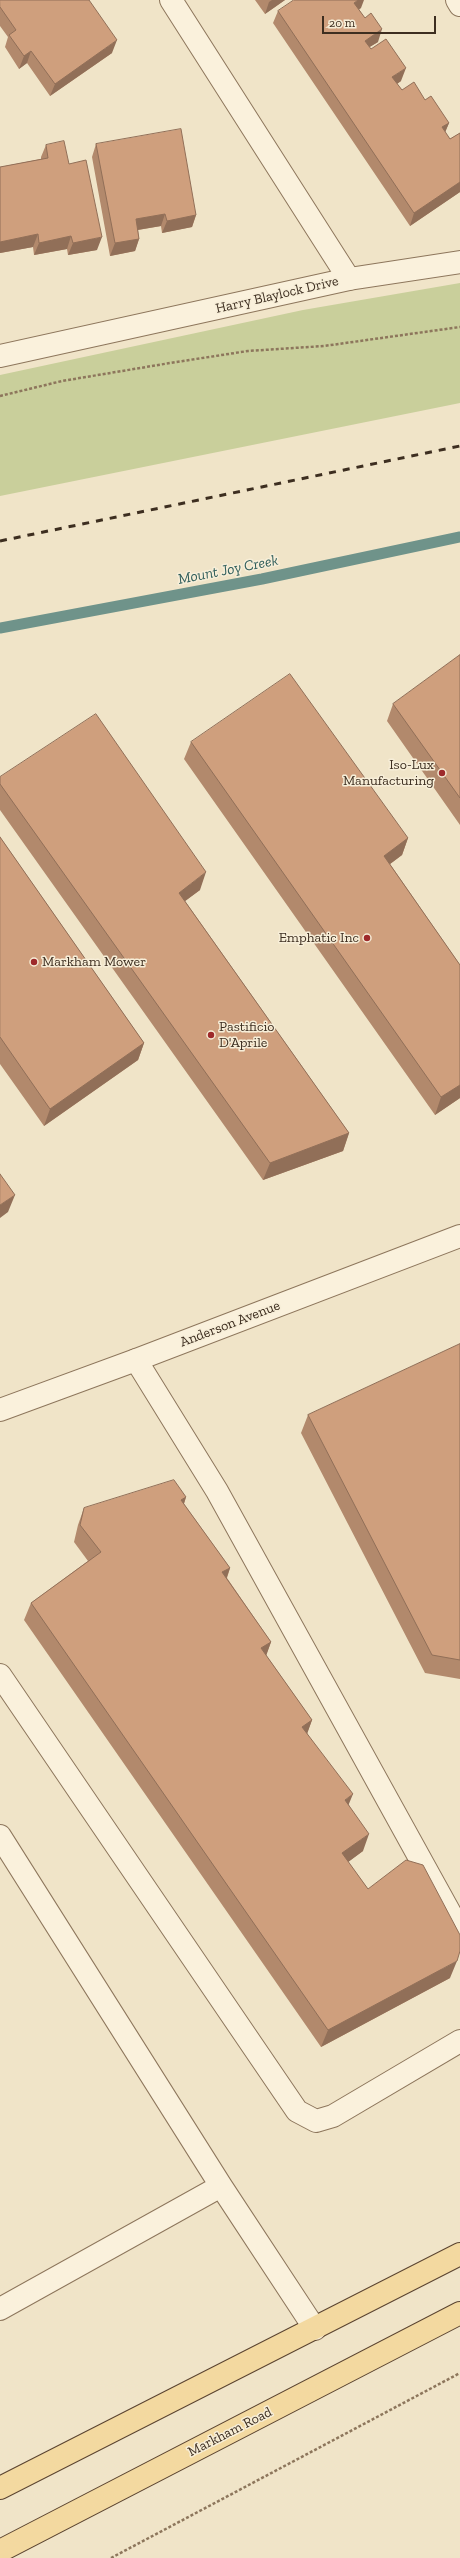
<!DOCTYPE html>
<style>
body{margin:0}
#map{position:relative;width:460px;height:2558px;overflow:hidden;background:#f0e4c8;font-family:"Zilla Slab",serif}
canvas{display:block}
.scale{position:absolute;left:322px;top:16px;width:114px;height:18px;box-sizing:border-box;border:2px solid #3d2e20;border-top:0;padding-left:5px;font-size:12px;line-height:14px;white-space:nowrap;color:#3d2e20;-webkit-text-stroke:3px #f7eed8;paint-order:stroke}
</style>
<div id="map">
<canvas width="460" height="2558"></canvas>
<div class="scale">20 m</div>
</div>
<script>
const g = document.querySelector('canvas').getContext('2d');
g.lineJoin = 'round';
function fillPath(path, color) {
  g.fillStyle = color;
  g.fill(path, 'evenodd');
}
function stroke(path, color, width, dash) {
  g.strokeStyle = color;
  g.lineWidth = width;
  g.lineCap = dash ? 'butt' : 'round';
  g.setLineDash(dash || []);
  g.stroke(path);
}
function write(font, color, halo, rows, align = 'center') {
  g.font = font + ' "Zilla Slab",serif';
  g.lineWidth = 3;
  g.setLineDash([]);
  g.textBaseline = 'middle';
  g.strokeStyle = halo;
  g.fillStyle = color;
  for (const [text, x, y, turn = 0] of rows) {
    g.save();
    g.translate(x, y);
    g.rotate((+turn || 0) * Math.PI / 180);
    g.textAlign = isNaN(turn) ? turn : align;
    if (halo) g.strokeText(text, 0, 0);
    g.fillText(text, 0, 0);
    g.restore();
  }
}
const green = new Path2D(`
 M460,283V403L0,496V375L303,310Z`);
const stream = new Path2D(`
 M0,628L262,579L460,537`);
const path = new Path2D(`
 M0,396L62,381L176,362L248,351L324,346L460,327
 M111,2558L460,2373`);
const service = new Path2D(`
 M457,0L460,5
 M349,279L460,262
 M136,1360L217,1491L460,1931
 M0,1675L297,2111L316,2121L333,2116L460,2041
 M0,1836L221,2186L315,2329
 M0,2309L221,2186`);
const minor = new Path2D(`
 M0,356L349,279L171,0
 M0,1410L136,1360L460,1236`);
const primary = new Path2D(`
 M0,2488L460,2254
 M0,2551L460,2313`);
const rail = new Path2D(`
 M0,541L460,446`);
const wall = new Path2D(`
 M0,0L112,53L50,96L27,63L19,69L5,47L8,37L0,26Z
 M255,0H285L265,14Z
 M361,8L359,9L378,42L369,47L401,81L397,84L402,90L425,100L449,123L445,132L450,139L460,133V192L410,226L273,23L278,11Z
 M96,144L196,215L192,227L162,233L161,226L138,230L139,239L135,251L110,256L92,157Z
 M46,145L69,164L97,250L68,255L67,249L34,255L33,247L0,253V167L41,159V157Z
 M460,655V825L387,721L393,704Z
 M191,742L408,838L402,855L390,864L460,965V1098L435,1115L184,759Z
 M0,777L200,890L185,901L349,1133L343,1151L263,1180L0,810Z
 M0,837L144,1043L138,1060L44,1126L0,1064Z
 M460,1344V1679L425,1673L301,1433L308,1415Z
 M186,1497L184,1504L230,1568L227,1578L271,1642L266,1655L312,1720L307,1733L349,1805L363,1851L348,1862L368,1889L450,1978L321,2047L24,1620L31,1603L88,1561L74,1542L78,1525L84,1508Z`);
const shadedWall = new Path2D(`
 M272,0H285L265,14L269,2Z
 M358,0H364L361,8L350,15L354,3Z
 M382,29L378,42L360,53L365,41Z
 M117,40L112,53L50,96L55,84Z
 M31,51L27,63L19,69L24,56Z
 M406,68L401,81L388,90L392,77Z
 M449,123L444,135L442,127Z
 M460,182V192L410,226L414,213Z
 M165,214L161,226L131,231L136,219Z
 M196,215L192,227L162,233L167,221Z
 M38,234L33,247L0,253V242Z
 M71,236L67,249L34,255L39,243Z
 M102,237L97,250L68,255L73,243Z
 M139,239L135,251L110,256L115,243Z
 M408,838L402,855L378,873L384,856Z
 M206,872L200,890L173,910L179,893Z
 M144,1043L138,1060L44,1126L50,1109Z
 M460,1085V1098L435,1115L441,1097Z
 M349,1133L343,1151L263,1180L270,1163Z
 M15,1195L8,1212L0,1218V1205Z
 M186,1497L180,1515L181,1500Z
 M230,1568L224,1585L222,1572Z
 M271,1642L265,1659L261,1648Z
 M312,1720L306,1737L302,1727Z
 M353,1794L346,1811L345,1800Z
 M369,1834L363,1851L336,1871L342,1853Z
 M457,1961L450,1978L321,2047L328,2030Z`);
const building = new Path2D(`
 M0,0H89L117,40L55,84L31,51L24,56L9,35L16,30L0,7Z
 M294,0H358L354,3L365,18L371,13L382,29L365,41L371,49L386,39L406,68L392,77L402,90L414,82L425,100L431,96L449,123L442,127L450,139L460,133V182L414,213L278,11Z
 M181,129L196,215L167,221L165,214L136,219L139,239L115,243L96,144Z
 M64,141L69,164L86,160L102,237L73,243L71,236L39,243L38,234L0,242V167L48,158L46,145Z
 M460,655V798L393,704Z
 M290,674L408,838L384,856L460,965V1085L441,1097L191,742Z
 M96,714L206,872L179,893L349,1133L270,1163L0,784V777Z
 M0,837L144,1043L50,1109L0,1037Z
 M0,1174L15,1195L0,1205Z
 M460,1344V1660L432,1655L308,1415Z
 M174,1480L186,1497L181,1500L230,1568L222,1572L271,1642L261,1648L312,1720L302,1727L353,1794L345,1800L369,1834L342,1853L368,1889L406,1860L423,1865L460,1935V1951L457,1961L328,2030L31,1603L101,1552L80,1525L84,1508Z`);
const markers = [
 [442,773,4,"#9e2a2b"],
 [367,938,4,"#9e2a2b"],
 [34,962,4,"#9e2a2b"],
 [211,1035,4,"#9e2a2b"]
];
const streetNames = [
 ["Harry Blaylock Drive",277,295,-13],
 ["Anderson Avenue",230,1324,-21],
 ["Markham Road",230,2432,-27]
];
const poiNames = [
 ["Iso-Lux",434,765],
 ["Manufacturing",434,781],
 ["Emphatic Inc",359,938],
 ["Markham Mower",42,962,"left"],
 ["Pastificio",219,1027,"left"],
 ["D'Aprile",219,1043,"left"]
];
const waterNames = [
 ["Mount Joy Creek",228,570,-11]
];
fillPath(green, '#c9cf9b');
stroke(stream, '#6f938a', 11);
stroke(service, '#8d765c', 24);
stroke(minor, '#8d765c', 24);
stroke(primary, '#5b4430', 24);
stroke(path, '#8d765c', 2.5, [3, 2]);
stroke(service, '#faf1dc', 22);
stroke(minor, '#faf1dc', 22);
stroke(primary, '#f3d9a0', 22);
stroke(rail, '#3d2e20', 3, [7, 7]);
fillPath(wall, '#b2896c');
fillPath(shadedWall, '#916f58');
fillPath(building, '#cf9f7d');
stroke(building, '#916f58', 1);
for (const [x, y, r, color] of markers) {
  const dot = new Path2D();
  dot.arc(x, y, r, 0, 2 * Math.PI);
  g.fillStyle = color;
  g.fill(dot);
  stroke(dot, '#f7eed8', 1.5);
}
write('14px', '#3d2e20', '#f7eed8', streetNames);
write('14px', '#3d2e20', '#f7eed8', poiNames, 'right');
write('italic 15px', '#2f5d5a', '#f7eed8', waterNames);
</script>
